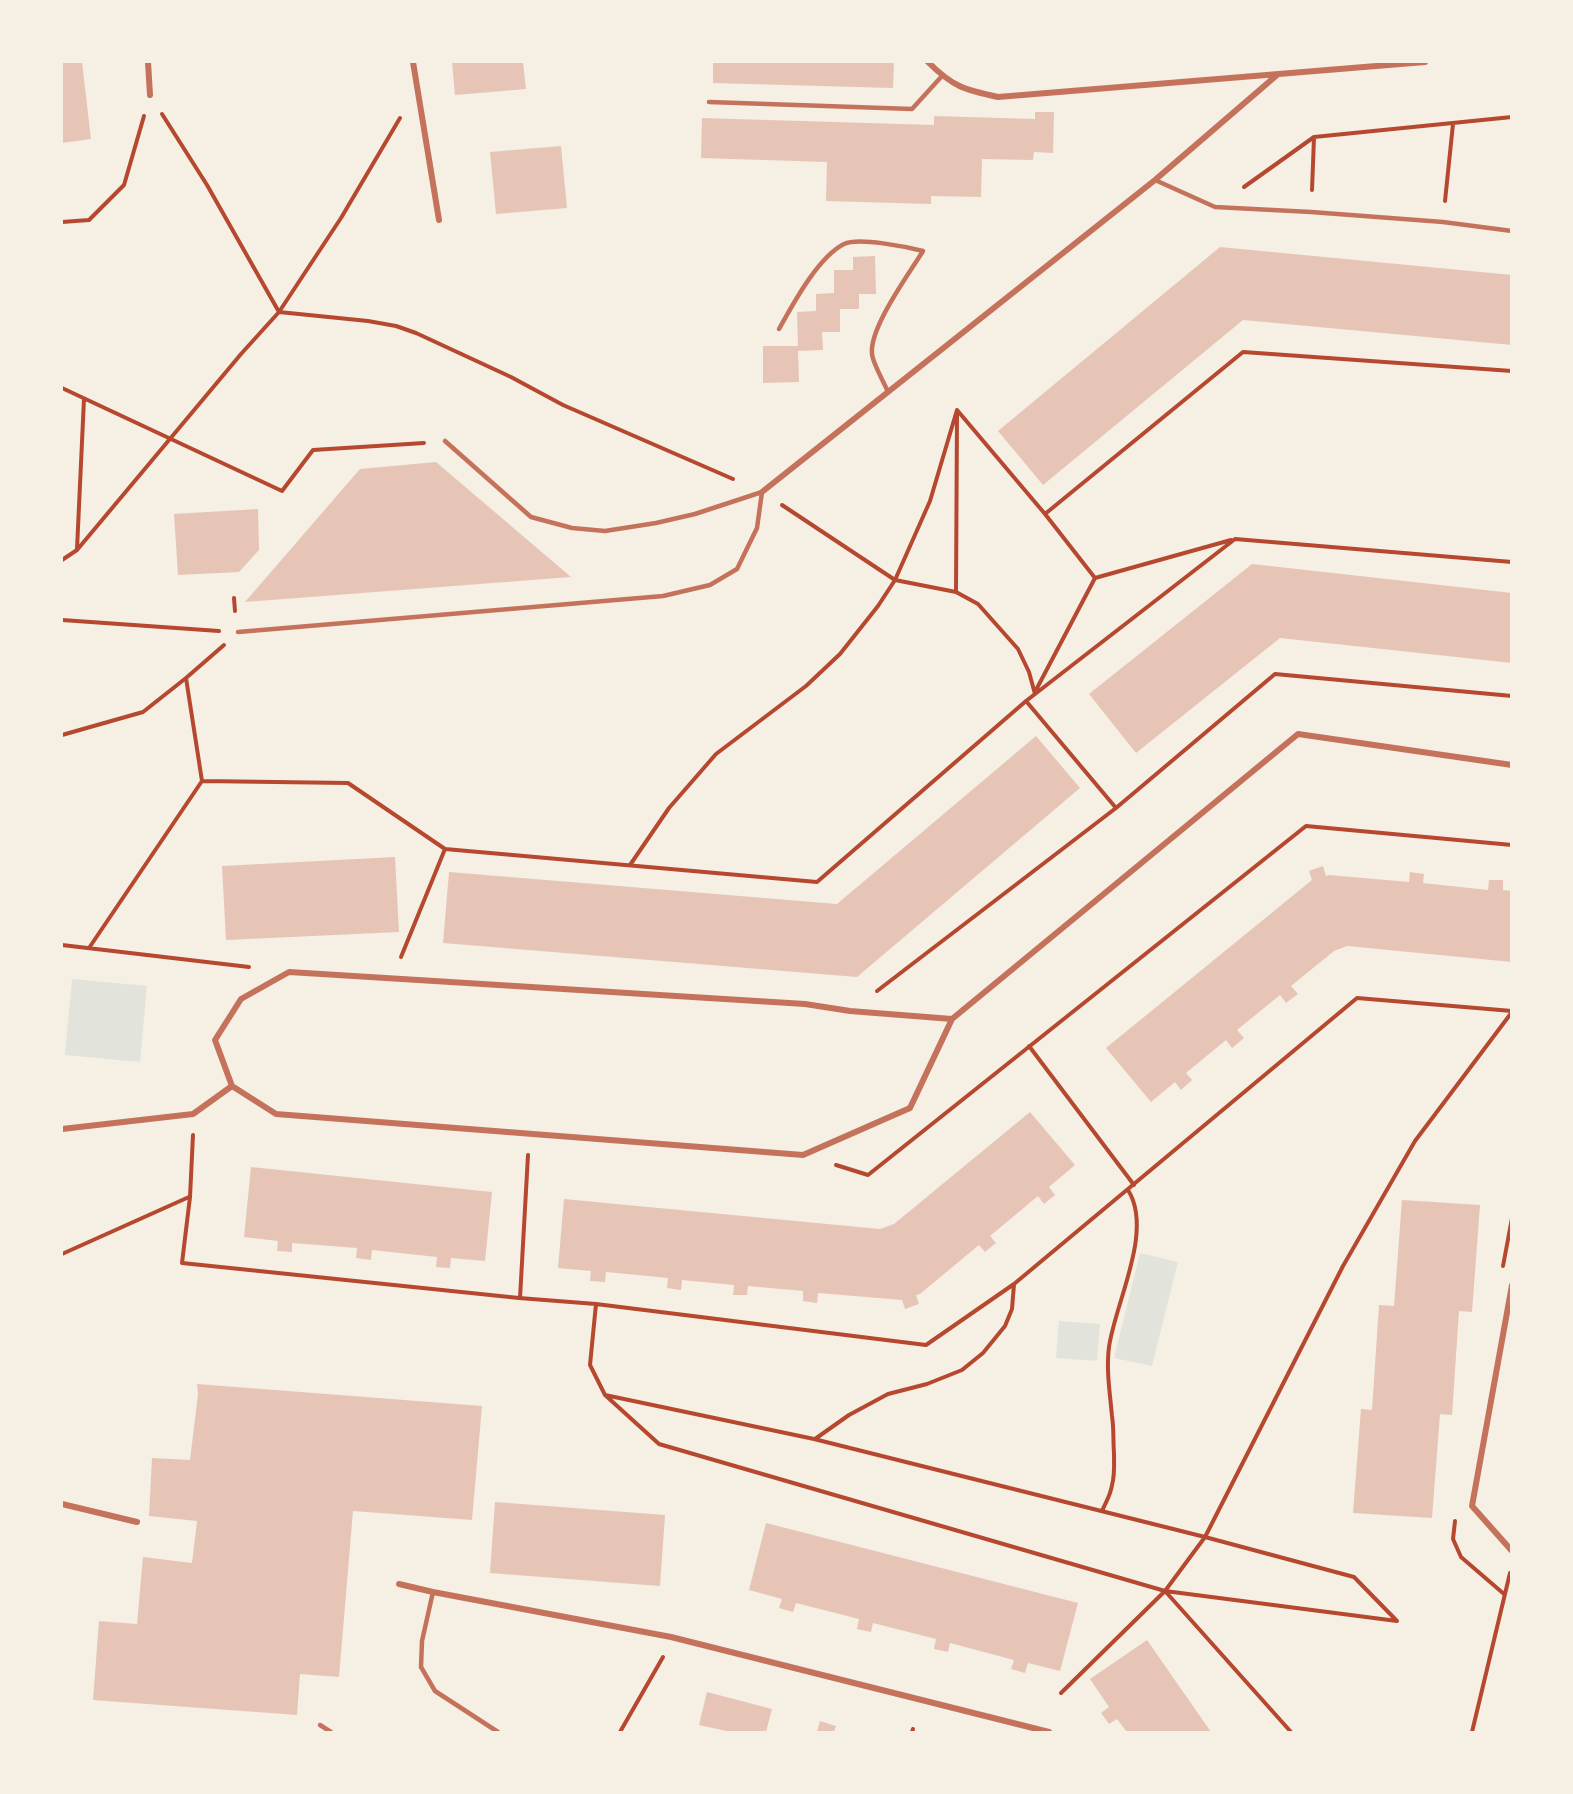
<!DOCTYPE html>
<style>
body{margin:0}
#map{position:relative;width:1573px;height:1794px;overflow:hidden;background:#f6efe4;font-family:Commissioner,sans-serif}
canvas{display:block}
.frame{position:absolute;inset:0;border:63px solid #f6efe4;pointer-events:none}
</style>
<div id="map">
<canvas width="1573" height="1794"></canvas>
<div class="frame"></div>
</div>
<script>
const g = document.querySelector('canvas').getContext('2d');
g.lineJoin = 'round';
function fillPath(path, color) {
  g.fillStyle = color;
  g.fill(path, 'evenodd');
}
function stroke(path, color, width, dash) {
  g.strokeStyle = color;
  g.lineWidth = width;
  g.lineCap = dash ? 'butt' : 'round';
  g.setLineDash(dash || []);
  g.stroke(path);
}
const green = new Path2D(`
 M72,979L147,986L140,1062L65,1055Z
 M1140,1253L1178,1262L1152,1366L1114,1358Z
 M1059,1321L1100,1324L1097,1361L1056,1358Z`);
const building = new Path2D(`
 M62,62H82L91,139L62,143Z
 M452,62H523L526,89L455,95Z
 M713,62H894L893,88L713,83Z
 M1035,112H1054L1053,153L1034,152L1033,160L982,159L981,197L931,196V204L826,201L827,162L701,158L702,118L934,125V116L1035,119Z
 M561,146L567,208L496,214L490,152Z
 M1220,247L1512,275V345L1243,320L1043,485L998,431Z
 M875,256L876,294H859V309H840V332H822L823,350L798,351L799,382L763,383V346H798L797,312L816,311V294L834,293V270H853V257Z
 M436,462L571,577L245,602L360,469Z
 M258,509L259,550L239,572L178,575L174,514Z
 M1252,564L1512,593V663L1280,638L1136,753L1089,694Z
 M1036,736L1080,788L857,977L443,943L449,872L837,904Z
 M395,857L399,932L226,940L222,866Z
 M1323,866L1326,876L1329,875L1409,882L1410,872L1424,874L1423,883L1488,890L1489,880H1503V890L1512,891V962L1347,946L1334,951L1291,986L1298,994L1286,1003L1280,995L1237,1030L1244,1038L1232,1048L1226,1040L1186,1073L1192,1080L1181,1090L1175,1082L1151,1102L1106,1048L1312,880L1309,871Z
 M1030,1112L1075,1165L1049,1187L1055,1195L1044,1204L1038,1196L990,1236L996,1243L985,1252L979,1245L920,1294L916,1295L919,1304L905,1309L902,1300L818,1293L817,1303L803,1301V1291L748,1286L747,1295H733L734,1285L682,1280L681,1290L667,1288L668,1278L606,1272L605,1282L590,1281L591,1271L558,1268L564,1199L880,1229L894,1224Z
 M251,1167L492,1192L485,1261L451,1258L450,1268L436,1267L437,1257L372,1250L371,1260L356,1258L357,1248L292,1243V1252L277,1251L278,1241L244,1237Z
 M1402,1200L1480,1205L1472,1312L1459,1311L1452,1415L1440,1414L1432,1518L1353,1513L1361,1409L1372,1410L1379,1305L1394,1306Z
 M197,1384L482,1406L472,1520L353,1511L339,1677L300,1674L297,1715L93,1700L99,1621L137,1624L143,1557L192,1563L197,1521L149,1516L152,1458L190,1460L198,1394Z
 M495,1502L665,1515L660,1586L490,1573Z
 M766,1523L1078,1603L1060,1671L1028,1663L1025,1673L1011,1669L1014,1660L950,1643L948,1652L934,1649L936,1639L873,1623L871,1632L857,1629L859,1619L796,1603L793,1612L779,1608L782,1599L749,1590Z
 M1147,1640L1211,1732H1127L1117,1719L1109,1724L1101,1713L1109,1707L1090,1679Z
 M707,1692L772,1709L766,1732H731L699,1725Z
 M820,1721L836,1726L834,1732H817Z`);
const path = new Path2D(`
 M162,114L207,185L279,312L368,321L396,326L416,333L511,377L563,405L733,479
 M1244,187L1314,137L1512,117
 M1312,190L1314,138
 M1445,201L1453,124
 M62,222L89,220L124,185L144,116
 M62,388L282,491L313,450L424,443
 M957,414L956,592L978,604L1018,649L1029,672L1035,694
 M782,505L895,580L956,592
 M1045,514L1095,578
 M77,549L84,399
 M62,560L77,550L241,354L279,312L341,218L400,118
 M234,598L235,611
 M62,620L219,631
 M1036,690L1095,578L1231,540
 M1026,701L1116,808
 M62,735L143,712L186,678L224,645
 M202,781L348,783L445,849
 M630,865L669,808L716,754L806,686L840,654L878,606L895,580L930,501L957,410L1045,514L1243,352L1512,371
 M62,945L249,967
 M89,948L202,781L186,678
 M401,957L445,849L817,882L1026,701L1235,539L1512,562
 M877,991L1116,808L1275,674L1512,696
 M1029,1046L1134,1185
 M193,1135L190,1197L182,1263L519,1298L596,1304L926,1345L1014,1284L1357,998L1512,1011
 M836,1165L868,1175L1306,826L1512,845
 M62,1254L189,1197
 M1503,1266L1512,1218
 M520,1298L528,1155
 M596,1304L590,1365L605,1395L659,1444L1165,1591L1397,1621L1354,1577L1205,1537L814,1439L605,1395
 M815,1439L849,1415L888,1394L927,1384L962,1370L983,1353L1005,1326L1012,1309L1014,1284
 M1102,1511C1106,1502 1111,1494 1112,1485C1115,1475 1114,1463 1114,1453C1113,1441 1114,1428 1112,1416C1110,1393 1106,1370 1109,1347C1115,1303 1154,1231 1128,1190
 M1455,1521L1453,1539L1461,1557L1504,1594
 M1165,1591L1205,1537L1343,1266L1415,1141L1512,1012
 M1061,1693L1165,1591L1291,1732
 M620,1732L663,1657
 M912,1732L913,1729
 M1472,1732L1510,1573`);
const service = new Path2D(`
 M709,102L912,109L942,76
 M1155,180L1215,207L1311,212L1443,222L1512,231
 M779,329C793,304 818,257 844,244C859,237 907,247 923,251C909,274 869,328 872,354C873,364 884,382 888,392
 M238,632L663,596L710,585L737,569L757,528L762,492L695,514L656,523L605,531L572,528L531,517L445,441
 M433,1592L422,1641L421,1667L435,1691L498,1732
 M320,1725L331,1732`);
const minor = new Path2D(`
 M148,62L150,95
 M413,62L439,220
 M928,62C953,87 965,90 998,97L1425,62
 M762,492L1155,180L1277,75
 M952,1019L850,1011L805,1004L289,972L241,999L215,1040L232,1086L276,1114L803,1155L910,1108L952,1019L1298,734L1512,765
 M62,1129L193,1114L232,1086
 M1512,1285L1472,1506L1512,1551
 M62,1504L137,1522
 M399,1584L433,1592L671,1637L1049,1732`);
fillPath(green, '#e2e4dc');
fillPath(building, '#e6c5b7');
stroke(path, '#b5482f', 4);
stroke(service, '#c5725c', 4.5);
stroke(minor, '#c5725c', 6);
</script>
